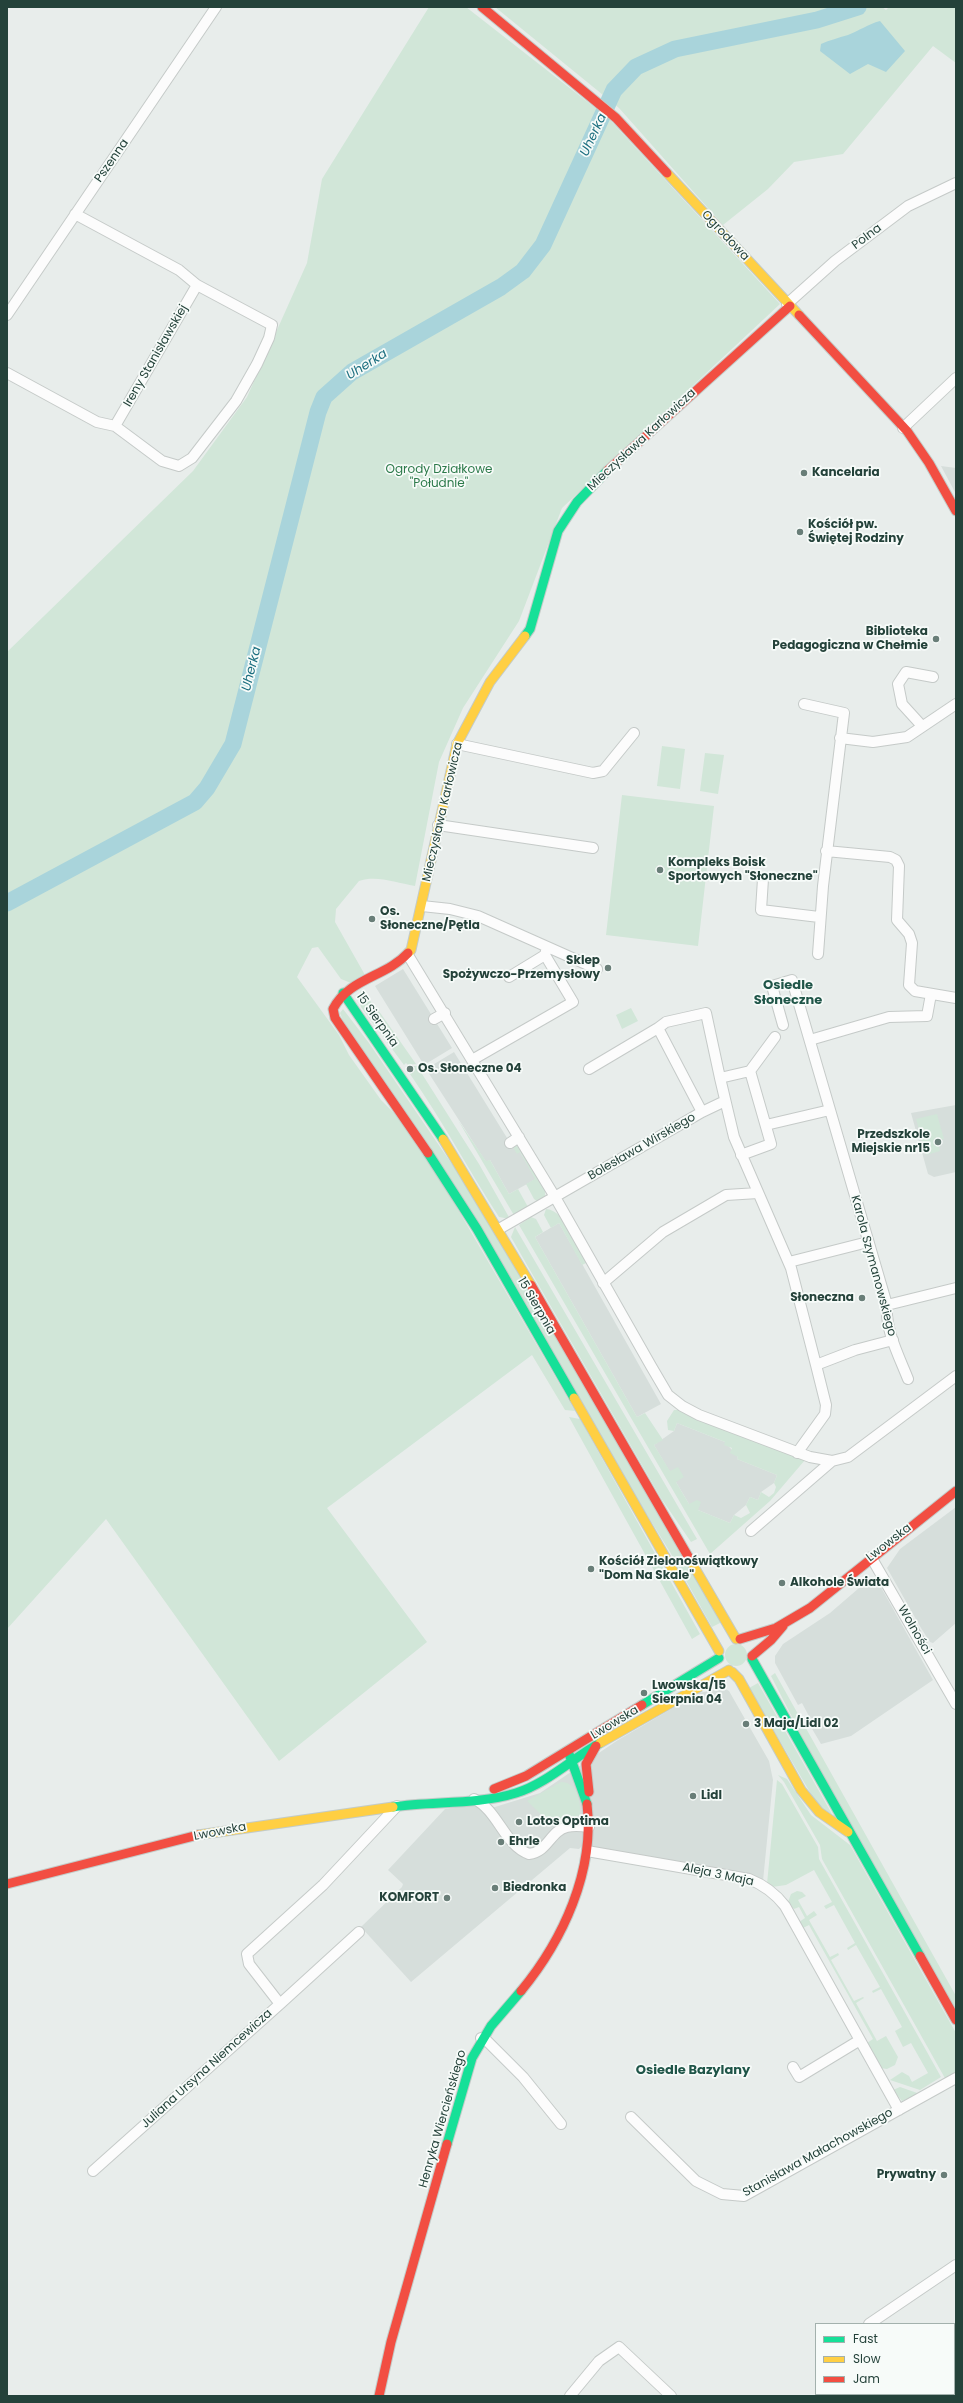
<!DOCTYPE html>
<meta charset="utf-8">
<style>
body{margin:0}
#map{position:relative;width:963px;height:2403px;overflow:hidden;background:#e8edeb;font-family:Poppins,sans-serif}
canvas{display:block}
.frame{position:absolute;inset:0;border:8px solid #24423a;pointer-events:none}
.legend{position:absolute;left:815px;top:2323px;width:140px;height:72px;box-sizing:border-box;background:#f7fbf9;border:1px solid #a3b1ad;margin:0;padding:5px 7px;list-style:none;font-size:12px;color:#24423a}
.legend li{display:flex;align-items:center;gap:8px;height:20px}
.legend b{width:20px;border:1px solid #a3b1ad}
</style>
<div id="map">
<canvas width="963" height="2403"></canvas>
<div class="frame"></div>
<ul class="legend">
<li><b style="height:5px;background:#16e098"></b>Fast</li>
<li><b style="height:5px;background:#ffcf43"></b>Slow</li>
<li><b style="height:5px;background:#f24e42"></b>Jam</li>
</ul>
</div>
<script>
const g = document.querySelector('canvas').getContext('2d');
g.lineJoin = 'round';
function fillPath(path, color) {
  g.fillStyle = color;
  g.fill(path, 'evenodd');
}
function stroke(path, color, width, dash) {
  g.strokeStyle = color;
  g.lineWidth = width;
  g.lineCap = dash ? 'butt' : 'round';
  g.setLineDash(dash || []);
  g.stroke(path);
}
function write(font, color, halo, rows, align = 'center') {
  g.font = font + ' Poppins,sans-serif';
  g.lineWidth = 3.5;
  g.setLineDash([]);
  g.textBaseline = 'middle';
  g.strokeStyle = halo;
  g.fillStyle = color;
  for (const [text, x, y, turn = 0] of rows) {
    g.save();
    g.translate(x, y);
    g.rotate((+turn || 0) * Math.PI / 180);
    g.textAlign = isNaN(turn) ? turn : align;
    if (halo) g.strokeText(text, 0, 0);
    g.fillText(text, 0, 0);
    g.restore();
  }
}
const built = new Path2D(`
 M941,466L956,468V494Z
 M403,969L452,1048L424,1065L375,986Z
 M454,1052L512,1146L520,1152L536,1179L509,1194L490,1160L486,1162L426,1069Z
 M956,1105V1172L934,1177L928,1174L911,1113Z
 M559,1223L661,1404L637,1417L535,1237Z
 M677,1423L725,1442L738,1457L737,1459L777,1475L774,1483L761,1492L758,1500L750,1497L746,1505L734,1515L730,1523L698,1510L689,1504L654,1445L674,1431Z
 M956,1507V1623L933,1643L930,1642L921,1628L887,1568L900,1549Z
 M874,1579L878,1582L933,1680L851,1736L821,1744L808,1722L811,1720L802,1703L798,1705L775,1663V1656L783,1644L830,1613L866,1582Z
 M724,1688L729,1691L769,1761L773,1780L763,1881L582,1846L579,1849L570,1848L411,1982L361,1927L402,1887L403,1884L388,1870L445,1809L462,1806L495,1807L540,1793L618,1740L699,1693Z`);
const green = new Path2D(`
 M429,7H466L608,118L780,304L562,508L519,621L463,708L439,762L415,886C396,883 377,875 359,881L336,909L335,922L365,975L351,983L341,979L318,947L312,948L297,977L339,1035L349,1055L381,1100L398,1117L435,1170L575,1411L565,1410L532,1355L327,1508L427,1642L279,1761L106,1519L7,1629V652L193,471L247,397L307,263L322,179ZM202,796L177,812L39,885Z
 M495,7H882L886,10L889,7H956V63L933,46L843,154L794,162L768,189L723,225L619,108Z
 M662,746L685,749L680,789L657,786Z
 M705,753L724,755L718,794L700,791Z
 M622,795L714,806L698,946L606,935Z
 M361,990L381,1014L416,1064L408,1065L406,1063L404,1065L361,1007L359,999Z
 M631,1008L638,1021L622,1029L616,1015Z
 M343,1009L369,1043L473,1195L722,1622L712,1627L670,1552L344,1023L340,1013Z
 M409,1066H417L479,1164L510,1219L499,1217C468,1169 442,1120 410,1074L412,1071Z
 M937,1114L944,1139L937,1141L940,1151L926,1155L916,1119Z
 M458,1120L486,1161L490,1160L509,1194L518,1189L528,1207L515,1217Z
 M515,1145L522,1149L545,1189V1196L538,1202L534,1199L526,1184L535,1179L520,1152L517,1154L512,1146Z
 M546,1209C565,1210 579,1246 588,1262L582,1265L559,1223L551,1228L544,1215Z
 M531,1217L536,1219L543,1232L535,1237L637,1417L645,1413L663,1440L654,1445L670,1471L678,1467L684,1477L676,1482L689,1504L697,1500L701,1502L698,1510L730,1523L734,1515L741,1518L750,1513L746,1505L750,1497L758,1500L761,1492L769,1497L774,1493L776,1487L774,1483L777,1475L737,1459L738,1457L730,1453L732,1448L724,1445L725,1442L677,1423L674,1431L668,1430L667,1421L674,1410H681L805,1460L770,1501L710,1554L519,1225Z
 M515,1227L697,1539L691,1542L661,1498L511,1237Z
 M569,1417L580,1419L700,1634L692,1639Z
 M725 1655a11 11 0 1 1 22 0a11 11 0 1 1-22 0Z
 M775,1673L956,1996V2010L810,1752L771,1676Z
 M758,1683L832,1814L818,1806L749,1688Z
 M778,1775L787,1779L811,1815L850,1845L956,2033V2074L946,2080L822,1859L820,1845L784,1782Z
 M777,1780L782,1784L818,1847L819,1859L941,2077L920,2090L890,2080L902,2072L909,2076L912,2082L928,2073L911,2043L903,2047L895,2031L902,2027L881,1989L873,1993L872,1991L880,1987L856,1945L848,1950L847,1948L855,1943L834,1905L826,1909L824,1906L832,1902L814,1870L786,1885L772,1887L767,1884Z
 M561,1782C577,1782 581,1801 580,1815L551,1824L527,1801Z
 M797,1891L802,1892L806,1896L798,1900L807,1916L814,1911L817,1915L809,1920L830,1957L838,1953L839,1955L831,1960L854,2001L863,1997L864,1998L856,2003L877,2041L886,2036L898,2057L895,2065L887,2069L880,2068L867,2043L873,2039L809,1925L803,1928L799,1922L805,1918L799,1907L794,1909L788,1902L791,1894Z
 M900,2087L920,2094L902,2101L893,2090Z`);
const water = new Path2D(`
 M880,21L905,51L886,72L868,64L850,74L820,51L821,44C830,40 838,38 848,35C859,31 868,24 880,21Z`);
const river = new Path2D(`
 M7,903L195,802L207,788L233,744L318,412L324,397L352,372L501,287L523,271L543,245L614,90L636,67L675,49L817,20L858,7`);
const street = new Path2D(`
 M787,304L835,261L908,206L956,183
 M7,315L216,7
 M7,373L97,422L115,426L162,461L179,466L192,458L236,401L257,364L269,338L272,325L197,285L179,270L75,214
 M115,426L197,285
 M903,428L956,378
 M804,704L844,713L823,886L818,954
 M922,726L902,704L898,684L906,672L933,677
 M840,738L873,742L907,737L956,704
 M457,744L593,773L603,771L634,733
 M438,825L593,848
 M826,851L890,857L896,860L899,866L897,920L909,934L912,943L909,985L915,991L956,998
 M763,879L761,910L819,917
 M422,906L450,909L478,916L597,969
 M408,955L555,1197L651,1366L668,1395L682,1406L699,1415L810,1457L832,1461L848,1457L956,1376
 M509,977L545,955
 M434,1019L445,1013
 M783,1025L772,986L792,980L887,1305C885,1330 899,1356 908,1379
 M658,1028L666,1022L706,1013L720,1078
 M775,1037L750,1071L720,1078L734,1137L791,1268L816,1365
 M810,1040L889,1017L927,1016L931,994
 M472,1060L573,1002L545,955L547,947
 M702,1112L725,1101
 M766,1125L830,1110
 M510,1143L519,1137
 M741,1155L771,1144L750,1071
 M499,1229L702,1112L658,1028L589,1069
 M789,1262L868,1242
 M603,1283L663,1232L726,1195L758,1193
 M887,1305L956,1288
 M797,1453L825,1414L826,1405L816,1365L855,1350L893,1340
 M751,1531L832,1461
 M871,1557L956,1704
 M474,1799C498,1810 504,1845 529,1854C548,1852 550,1831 567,1827C574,1825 582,1826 589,1827
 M587,1851L749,1879C764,1885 775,1893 785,1906L899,2110
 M280,2004L359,1932
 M481,2038L486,2040L523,2077L561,2124
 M793,2067L799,2077L860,2040
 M631,2117L696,2181L722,2194L744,2196L956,2078
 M93,2171L280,2004L249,1964L247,1954L323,1885L397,1806
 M869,2324L956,2265
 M570,2396L599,2361L619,2347L671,2396`);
const fast = new Path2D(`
 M525,636L530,629L558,531L577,502L607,471
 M343,993L443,1139
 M428,1153L477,1229L574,1398
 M752,1659L920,1956
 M642,1705L719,1658
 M568,1751L587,1804
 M393,1807C434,1801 477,1805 516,1793C546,1784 573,1758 600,1743
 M447,2144L472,2058L491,2026L521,1991`);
const slow = new Path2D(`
 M667,173L799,315
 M408,953L411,950L457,744L490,682L525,636
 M443,1139L531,1285
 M574,1398L719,1651
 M689,1558L736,1639
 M732,1672L739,1679L801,1790L819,1812L848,1832
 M600,1743L729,1670
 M198,1835L393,1807`);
const jam = new Path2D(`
 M482,7L616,118L667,173
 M799,315L907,431L929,463L956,511
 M607,471L790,306
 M408,953C386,977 349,978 333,1009L335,1018L428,1153
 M531,1285L689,1558
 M740,1639L776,1628L810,1608L956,1491
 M752,1656L771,1640L783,1626
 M494,1789L526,1776L642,1705
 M589,1792L586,1764L596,1746
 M7,1884L198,1835
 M920,1956L956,2020
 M521,1991C563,1940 595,1871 587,1804
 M379,2396L391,2342L447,2144`);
const markers = [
 [804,473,4,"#697e78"],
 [800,532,4,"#697e78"],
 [936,639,4,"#697e78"],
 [660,870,4,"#697e78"],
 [372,919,4,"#697e78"],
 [608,968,4,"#697e78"],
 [410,1069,4,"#697e78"],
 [938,1142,4,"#697e78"],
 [862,1298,4,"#697e78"],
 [591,1569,4,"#697e78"],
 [782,1583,4,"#697e78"],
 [644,1693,4,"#697e78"],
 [746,1724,4,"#697e78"],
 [693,1796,4,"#697e78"],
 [519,1822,4,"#697e78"],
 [501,1842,4,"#697e78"],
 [495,1888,4,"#697e78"],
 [447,1898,4,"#697e78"],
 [944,2175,4,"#697e78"]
];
const streetNames = [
 ["Pszenna",112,161,-55],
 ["Ogrodowa",725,236,47],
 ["Polna",867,237,-37],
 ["Ireny Stanisławskiej",156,356,-60],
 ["Mieczysława Karłowicza",642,440,-43],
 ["Mieczysława Karłowicza",443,812,-77],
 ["15 Sierpnia",377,1020,55],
 ["Bolesława Wirskiego",642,1147,-30],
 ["Karola Szymanowskiego",873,1266,75],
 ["15 Sierpnia",536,1306,60],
 ["Lwowska",889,1543,-38],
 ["Wolności",914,1630,60],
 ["Lwowska",615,1723,-31],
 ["Lwowska",220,1832,-11],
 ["Aleja 3 Maja",718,1875,12],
 ["Juliana Ursyna Niemcewicza",207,2069,-42],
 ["Henryka Wiercieńskiego",443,2119,-74],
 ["Stanisława Małachowskiego",818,2153,-29]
];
const parkNames = [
 ["Ogrody Działkowe",439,470],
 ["\"Południe\"",439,484]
];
const poiNames = [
 ["Kancelaria",812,473],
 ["Kościół pw.",808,525],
 ["Świętej Rodziny",808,539],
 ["Biblioteka",928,632,"right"],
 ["Pedagogiczna w Chełmie",928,646,"right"],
 ["Kompleks Boisk",668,863],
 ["Sportowych \"Słoneczne\"",668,877],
 ["Os.",380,912],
 ["Słoneczne/Pętla",380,926],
 ["Sklep",600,961,"right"],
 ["Spożywczo-Przemysłowy",600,975,"right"],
 ["Os. Słoneczne 04",418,1069],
 ["Przedszkole",930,1135,"right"],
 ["Miejskie nr15",930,1149,"right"],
 ["Słoneczna",854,1298,"right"],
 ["Kościół Zielonoświątkowy",599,1562],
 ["\"Dom Na Skale\"",599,1576],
 ["Alkohole Świata",790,1583],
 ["Lwowska/15",652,1686],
 ["Sierpnia 04",652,1700],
 ["3 Maja/Lidl 02",754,1724],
 ["Lidl",701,1796],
 ["Lotos Optima",527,1822],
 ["Ehrle",509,1842],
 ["Biedronka",503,1888],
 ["KOMFORT",439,1898,"right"],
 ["Prywatny",936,2175,"right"]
];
const waterNames = [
 ["Uherka",594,135,-65],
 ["Uherka",367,365,-32],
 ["Uherka",252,669,-76]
];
const neighbourhoodNames = [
 ["Osiedle",788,986],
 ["Słoneczne",788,1001],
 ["Osiedle Bazylany",693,2071]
];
fillPath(built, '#d6dedb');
fillPath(green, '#d1e6d8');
fillPath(water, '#a9d4db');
stroke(river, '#a9d4db', 17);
stroke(street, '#c5cac8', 12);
stroke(fast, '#c3cbc8', 11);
stroke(slow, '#c3cbc8', 11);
stroke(jam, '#c3cbc8', 11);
stroke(street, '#fcfcfc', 10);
stroke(fast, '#16e098', 9);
stroke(slow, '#ffcf43', 9);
stroke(jam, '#f24e42', 9);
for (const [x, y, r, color] of markers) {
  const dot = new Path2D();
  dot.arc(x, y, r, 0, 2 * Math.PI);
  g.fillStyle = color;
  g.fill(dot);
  stroke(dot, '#f7fbf9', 1.5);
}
write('12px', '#24423a', '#f7fbf9', streetNames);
write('12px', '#2d7a4b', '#f7fbf9', parkNames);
write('bold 12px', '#24423a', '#f7fbf9', poiNames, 'left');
write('italic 13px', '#1c6f80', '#f7fbf9', waterNames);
write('bold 13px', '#1f5548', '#f7fbf9', neighbourhoodNames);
</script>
